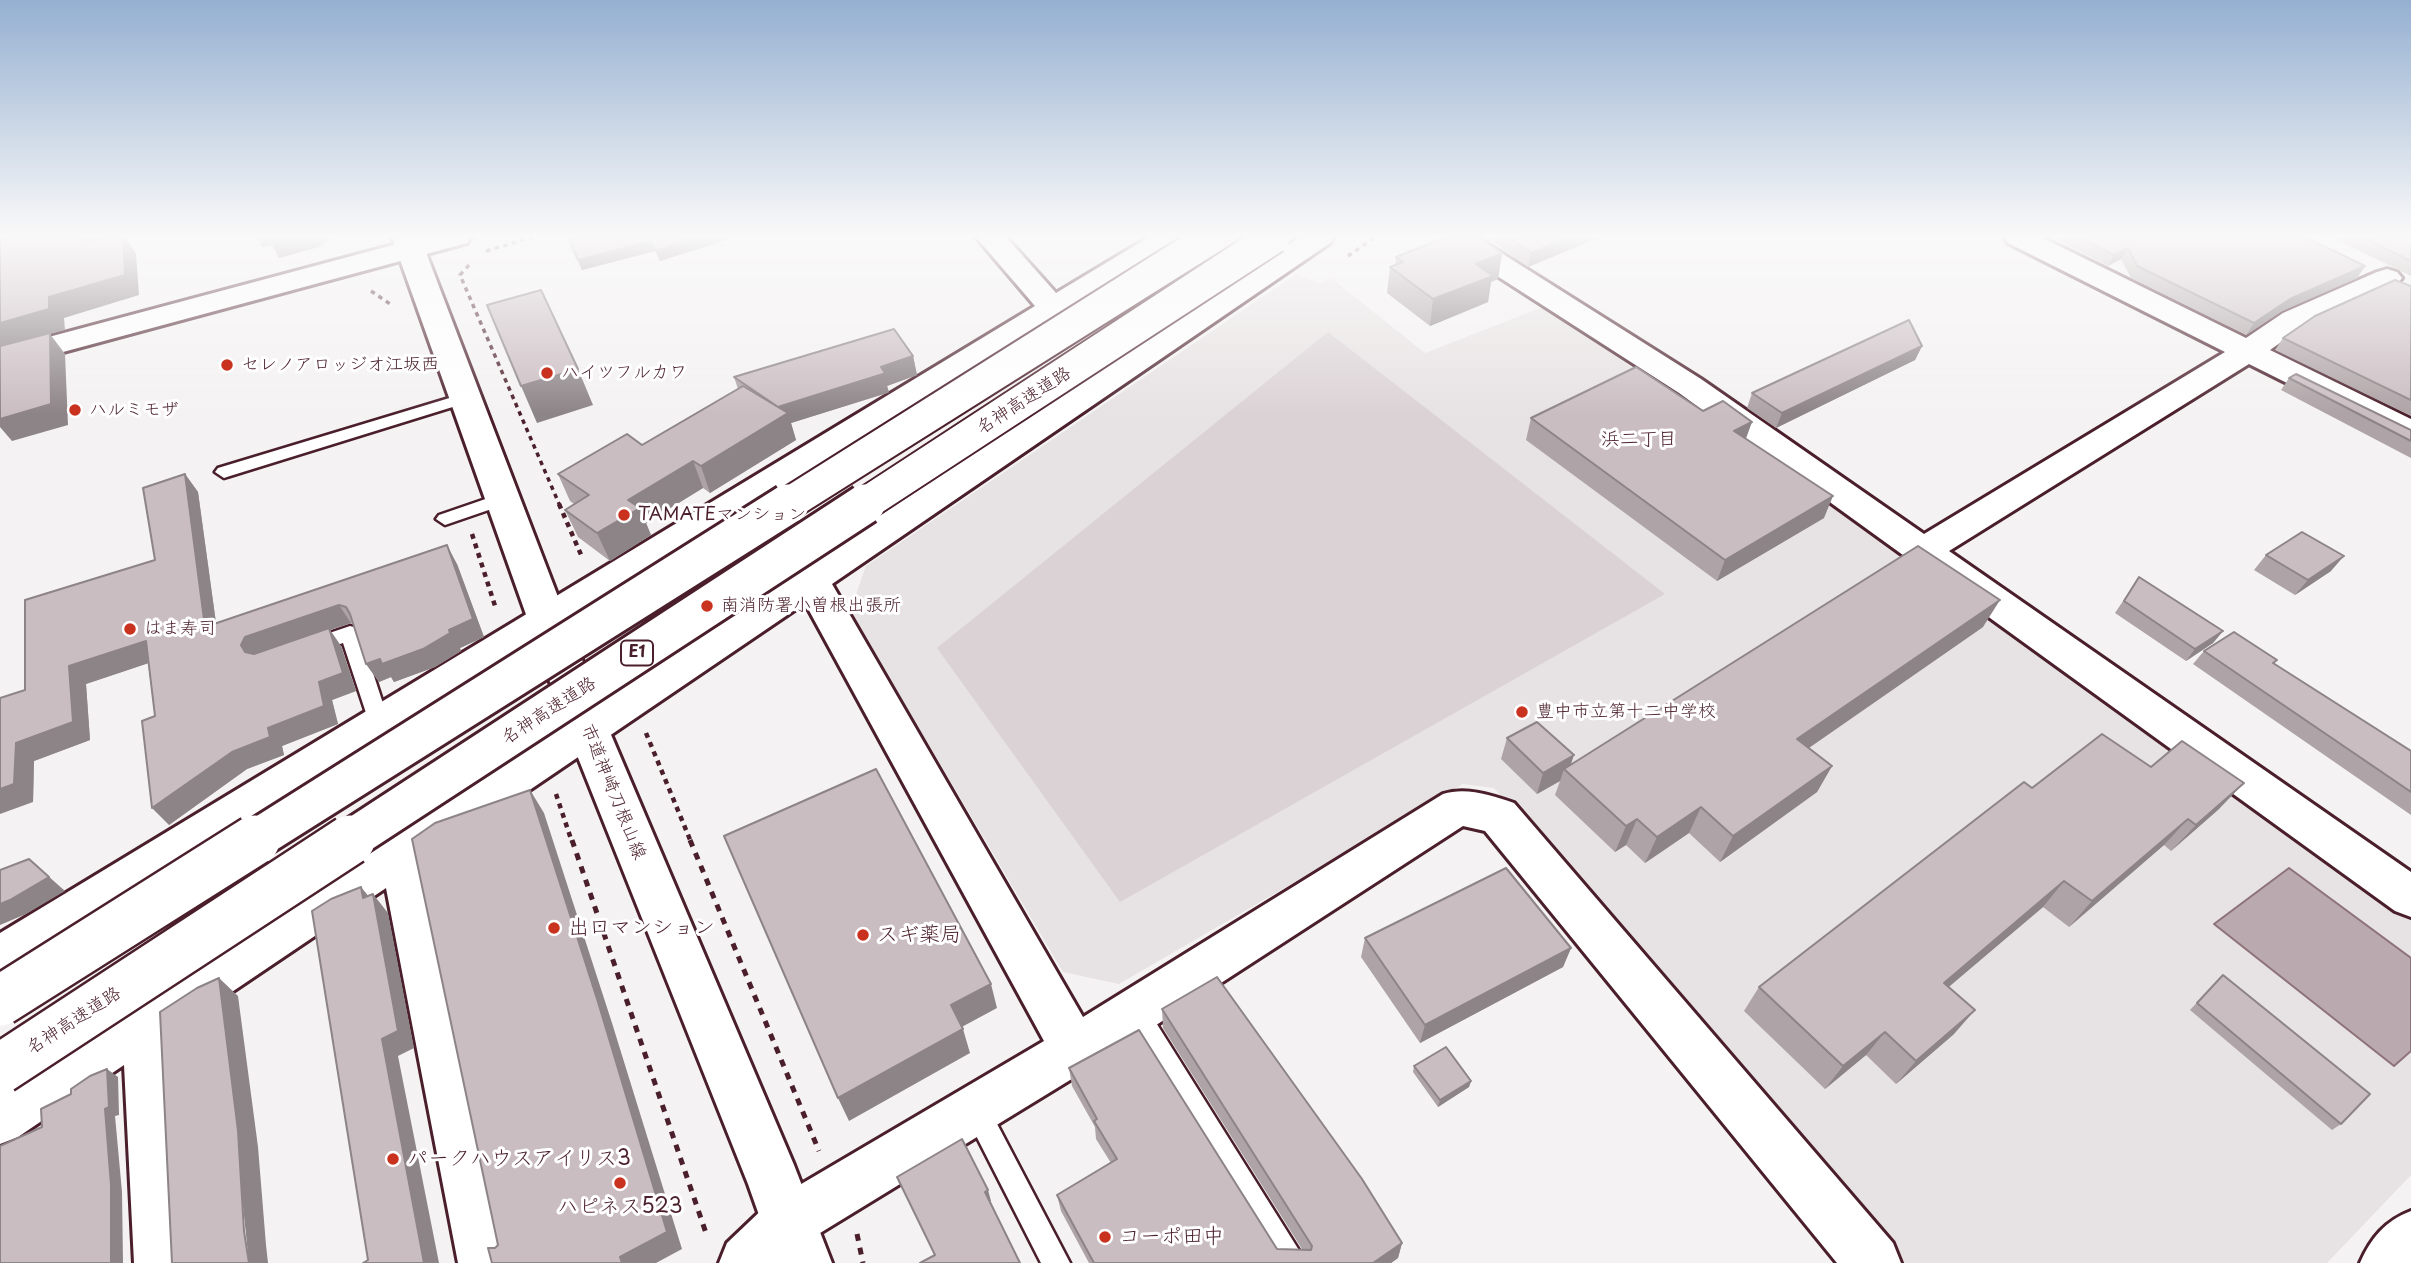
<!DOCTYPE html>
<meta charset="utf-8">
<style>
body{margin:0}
canvas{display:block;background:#f4f2f2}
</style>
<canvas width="2411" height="1263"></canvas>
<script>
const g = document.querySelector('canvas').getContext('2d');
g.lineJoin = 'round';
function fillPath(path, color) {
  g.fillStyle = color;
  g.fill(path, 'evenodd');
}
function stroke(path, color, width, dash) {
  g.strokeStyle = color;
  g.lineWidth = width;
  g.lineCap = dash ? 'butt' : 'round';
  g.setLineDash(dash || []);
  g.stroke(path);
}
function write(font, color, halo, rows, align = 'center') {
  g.font = font + ' "Playpen Sans","Klee One",sans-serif';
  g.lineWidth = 6;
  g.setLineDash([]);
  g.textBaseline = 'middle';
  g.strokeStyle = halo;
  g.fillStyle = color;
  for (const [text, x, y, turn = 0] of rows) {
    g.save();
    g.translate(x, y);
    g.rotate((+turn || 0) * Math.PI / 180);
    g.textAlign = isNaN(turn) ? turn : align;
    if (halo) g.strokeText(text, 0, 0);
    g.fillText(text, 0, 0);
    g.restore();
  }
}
const built = new Path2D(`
 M1296,274L1320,284L1331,278L1425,353L1543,307L2036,641L2411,919V1175L2327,1263H1903L1494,788L1463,784L1119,984L1063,972L850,611L866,566Z`);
const green = new Path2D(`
 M1328,332L1665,594L1120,902L937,648Z`);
const water = new Path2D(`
 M2289,868L2411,958V1051L2394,1066L2214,924Z`);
const pathFar2 = new Path2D(`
 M486,251L533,237
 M1348,256L1375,237
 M469,265L460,275L560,506
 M371,291L393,306`);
const pathFar1 = new Path2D(`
 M559,504L582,557
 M472,534L496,609
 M646,733L691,842
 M556,794L572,842`);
const path = new Path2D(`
 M572,840L707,1236
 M690,840L819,1151
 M857,1234L863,1263`);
const service = new Path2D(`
 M466,393L472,395L474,398L472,401L230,476L224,478L215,472L218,468Z
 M503,493L509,495L512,499L509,503L445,525L436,519L439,515Z
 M350,626L357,628L360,633L389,722L386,728L379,730L372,728L369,722L343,643L310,654L303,652L300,647L303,642Z
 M1134,999L1143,1002L1307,1263H1277L1125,1018L1122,1010L1125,1002Z
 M976,1098L985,1101L1070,1263H1041L963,1110L967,1101Z`);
const minor = new Path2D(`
 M976,237H1006L1056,293L1149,237H1183L1179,243L608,597L17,973L0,979V933L1035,306Z
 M1300,237H1334L1330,243L832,584L1083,1017L1443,794C1466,787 1491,795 1514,803L1893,1243L1901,1263H1837L1485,831L1463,826L1093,1066L807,1241L786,1263H719L727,1243L769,1203L1044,1041L805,603L425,861L514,1263H458L386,888L171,1033L190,1263H134L124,1065L18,1137L0,1144V1089L573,719Z
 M1442,237H1476L1701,379L1924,534L2225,352L2008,243L2004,237H2041L2246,338L2283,313L2377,272L2387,269L2397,272L2402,278L2397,284L2305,325L2270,350L2411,419V442L2399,439L2249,364L1949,551L2411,872V917L2395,911L1679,393L1446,243Z
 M2411,1211V1263H2360C2371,1238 2385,1221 2411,1211Z`);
const tertiary = new Path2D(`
 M392,237H420L609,730L794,1165L832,1263H776L748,1184L567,730Z`);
const trunk = new Path2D(`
 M423,237H471L467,243L0,369V350Z`);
const motorwayBridgeFar2 = new Path2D(`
 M785,506L1212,237
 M862,506L1274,237`);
const motorwayBridgeFar1 = new Path2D(`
 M252,842L788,504
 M347,842L865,504`);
const motorwayBridge = new Path2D(`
 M0,1001L255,840
 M0,1069L350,840`);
const wall = new Path2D(`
 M567,237L729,239L660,261L655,251L582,270Z
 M1486,237H1600L1528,267Z
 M2052,237H2305L2365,266L2357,278L2282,311L2246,335L2131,278L2121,259L2108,266Z
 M2331,237H2411V276Z
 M1502,253L1498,279L1491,282L1488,302L1430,326L1387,293L1390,267L1395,265L1396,257Z
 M2411,286V416L2275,350L2283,338Z
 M1922,346L1915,360L1776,428L1747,408L1752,393Z
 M913,356L917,375L887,386L889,392L887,393L791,423L796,440L710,493L703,488L646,523L651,535L610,561L578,537L565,510L574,504L570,501L558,474L642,445L738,389L734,377Z
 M2289,378L2411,430V458L2281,390Z
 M1531,418L1746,439L1824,518L1717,581L1526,440Z
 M185,474L198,492L216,623L457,564L484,637L460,648L461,651L435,667L394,682L391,677L379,682L366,664L354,624L351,623L330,630L341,646L356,691L332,700L338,724L282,746L284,755L247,769L169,825L148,663L86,684L90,740L34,761L33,802L25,690L155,560Z
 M2266,555L2331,571L2295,595L2254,570Z
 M2139,577L2223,631L2213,643L2186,661L2115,613Z
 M1983,627L1809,748L1832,766L1817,792L1720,862L1689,833L1645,863L1626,845L1615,852L1555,795L1560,781L1537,794L1501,759L1507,738L1571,764Z
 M2204,651L2411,751V815L2193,664Z
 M2151,767L2219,809L2171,851L2164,845L2069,927L2043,907L1948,987L1954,1034L1896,1084L1866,1055L1825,1089L1744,1011L1759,987Z
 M1365,938L1571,948L1563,967L1420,1043L1361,957Z
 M2223,975L2341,1124L2332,1130L2190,1010Z
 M1162,1009L1402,1243L1398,1258L1391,1263H1089L1061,1211L1057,1195L1111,1163L1096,1139L1095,1127L1072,1086L1069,1068L1277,1249H1302L1163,1028Z
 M1414,1066L1471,1081L1469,1087L1438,1107L1413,1072Z`);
const shadedWall = new Path2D(`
 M87,237H98L101,263L87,242Z
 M123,237H125L136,254L139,295L64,318L65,330L50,334L65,354L68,425L12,441L0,427V323Z
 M257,237H332L319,247L279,258L272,245L262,247Z
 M698,237H729V239L660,261L656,251Z
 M1569,237H1600L1528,267L1531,253Z
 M651,241L655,251L582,270L578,260Z
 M2128,248L2121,259L2108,266L2114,255Z
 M1502,253L1498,279L1491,282L1488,302L1430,326L1433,299L1476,264Z
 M2365,266L2357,278L2282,311L2246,335L2254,323L2290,299Z
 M1922,346L1915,360L1776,428L1782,413Z
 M913,356L917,375L887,386L889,392L887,393L791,423L796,440L710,493L701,466L777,407Z
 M578,369L593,405L537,423L521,386Z
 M1752,422L1744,444L1734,431Z
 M693,461L703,488L646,523L651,535L610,561L597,533L628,500Z
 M185,474L198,492L219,645L205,627Z
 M1833,496L1824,518L1717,581L1725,560Z
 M447,545L457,564L484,637L460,648L461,651L435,667L394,682L391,677L379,682L366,664L449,630Z
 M2344,556L2331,571L2295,595L2308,580Z
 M2000,600L1983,627L1784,765L1797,739Z
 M339,605L351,623L330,630L341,646L356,691L332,700L338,724L282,746L284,755L247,769L169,825L152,808L255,663L241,645L245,637Z
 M2223,631L2213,643L2186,661L2195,649Z
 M146,641L161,659L86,684L90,740L34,761L33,802L0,814V789L16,743L69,666Z
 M1574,755L1568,773L1564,769L1560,781L1537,794L1543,773Z
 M1832,766L1817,792L1720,862L1733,836Z
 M2244,783L2219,809L2171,851L2196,825Z
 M530,790L544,813L612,1023L682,1249L656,1263H622Z
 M1701,807L1689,833L1645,863L1657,837Z
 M1637,819L1626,845L1615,852L1626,826Z
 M2188,819L2164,845L2069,927L2092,901Z
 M29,859L65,891L26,914L0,925V904Z
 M2064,881L2043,907L1924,1008L1944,983Z
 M361,887L374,903L373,894L388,913L414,1048L398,1056L439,1263H424L382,1039Z
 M1571,948L1563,967L1420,1043L1425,1025Z
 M219,978L238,996L258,1147L266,1245L268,1263H249Z
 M991,984L997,1008L958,1029L951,1005Z
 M1975,1010L1954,1034L1896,1084L1916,1061Z
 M963,1029L970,1053L849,1121L838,1098Z
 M1885,1032L1866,1055L1825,1089L1843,1066Z
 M107,1069L118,1077L119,1115L115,1116L122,1192L123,1263H111L105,1109Z
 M1471,1081L1469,1087L1438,1107L1440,1100Z
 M988,1190L991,1201L989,1202L985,1192Z
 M1402,1243L1398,1258L1391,1263H1373Z`);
const building = new Path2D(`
 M0,237H87V242L107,237H123L125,275L49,297V309L0,323Z
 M568,237H698L656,251L651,241L578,260Z
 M1447,237H1478L1502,253L1476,264L1493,276L1433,299L1390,267L1403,262L1396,257Z
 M1508,237H1569L1531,253Z
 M2080,237H2305L2365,266L2290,299L2254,323L2137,266L2128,248L2114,255Z
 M2362,237H2411V261Z
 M2395,280L2411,286V400L2283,338L2315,316Z
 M541,290L578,369L521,386L487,305Z
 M1909,320L1922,346L1782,413L1752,393Z
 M894,329L913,356L881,367L885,373L883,374L778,407L734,377Z
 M50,333L51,404L0,419V346Z
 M1636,367L1703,411L1723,401L1752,422L1734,431L1833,496L1725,560L1531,418Z
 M2296,374L2411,430V441L2289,378Z
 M743,386L788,413L701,466L693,461L628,500L640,508L597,533L565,510L589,495L558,474L627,434L642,445Z
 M185,474L205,627L447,545L473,619L449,630L450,633L423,649L382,664L380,659L366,664L350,614L346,607L339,605L245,637L241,645L245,652L254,654L329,628L343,673L319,682L324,706L268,728L270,737L232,752L152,808L142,721L155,716L146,641L69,666L73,722L16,743L14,784L0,789V698L25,690V600L155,560L143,488Z
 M2302,532L2344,556L2308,580L2266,555Z
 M1918,546L2000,600L1797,739L1832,766L1733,836L1701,807L1657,837L1637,819L1626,826L1564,769Z
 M2139,577L2223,631L2195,649L2124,601Z
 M2234,632L2277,660L2273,663L2411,751V792L2204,651Z
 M1537,722L1574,755L1543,773L1507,738Z
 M2102,734L2151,767L2182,741L2244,783L2196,825L2188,819L2092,901L2064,881L1944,983L1975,1010L1916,1061L1885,1032L1843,1066L1759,987L2024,782L2032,788Z
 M876,769L991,984L951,1005L963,1029L838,1098L724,836Z
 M530,790L598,1002L667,1232L620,1257L622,1263H492L488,1248H495L498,1245L412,839L435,823Z
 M29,859L49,877L10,900L0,904V870Z
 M1506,868L1571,948L1425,1025L1365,938Z
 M361,887L363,898L373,894L398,1031L382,1039L424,1263H363L368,1260L312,911L331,899Z
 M2223,975L2370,1094L2341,1124L2197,1003Z
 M1217,977L1362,1179L1402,1243L1373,1263H1094L1057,1195L1117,1159L1094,1121L1097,1119L1069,1068L1139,1030L1277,1249L1311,1250L1312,1246L1162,1009Z
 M219,978L238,1131L244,1231L249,1263H172L160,1012L197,988Z
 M1446,1047L1471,1081L1440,1100L1414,1066Z
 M107,1069L109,1107L105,1109L111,1185V1263H0V1146L42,1127L41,1109L71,1094V1089L90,1076Z
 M962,1139L988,1190L985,1192L1020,1263H920L935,1255L897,1177Z`);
const markers = [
 [227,365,7,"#c8321e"],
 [547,373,7,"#c8321e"],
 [75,410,7,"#c8321e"],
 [624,515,7,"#c8321e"],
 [707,606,7,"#c8321e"],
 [130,629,7,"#c8321e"],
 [1522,712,7,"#c8321e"],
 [554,928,7,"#c8321e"],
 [863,935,7,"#c8321e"],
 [393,1159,7,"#c8321e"],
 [620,1183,7,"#c8321e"],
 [1105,1237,7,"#c8321e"]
];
const shields = [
 [637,653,32]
];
const shieldNames = [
 ["E1",637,653]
];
const poiNames = [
 ["セレノアロッジオ江坂西",241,365],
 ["ハイツフルカワ",561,373],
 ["ハルミモザ",89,410],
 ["TAMATEマンション",638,515],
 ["南消防署小曽根出張所",721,606],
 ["はま寿司",144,629],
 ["豊中市立第十二中学校",1536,712]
];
const streetNames = [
 ["名神高速道路",1024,401,-33],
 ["名神高速道路",549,711,-33],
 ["市道神崎刀根山線",613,792,68],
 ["名神高速道路",74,1021,-33]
];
const neighbourhoodNames = [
 ["浜二丁目",1639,440]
];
const nearPoinames = [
 ["出口マンション",568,928],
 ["スギ薬局",877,935],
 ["パークハウスアイリス3",407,1159],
 ["ハピネス523",620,1207,"center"],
 ["コーポ田中",1119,1237]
];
fillPath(built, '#e7e2e3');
fillPath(green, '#dbd2d5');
fillPath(water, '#baa9ae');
stroke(water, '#8d727a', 2);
stroke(service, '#4a1f2b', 5);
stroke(minor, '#4a1f2b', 6);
stroke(tertiary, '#4a1f2b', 6);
stroke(trunk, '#4a1f2b', 6);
stroke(pathFar2, '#4a1f2b', 3.5, [4.5, 4.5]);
stroke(pathFar1, '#4a1f2b', 4.5, [5, 5]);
stroke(path, '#4a1f2b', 5, [7, 7]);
fillPath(service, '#fff');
fillPath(minor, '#fff');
fillPath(tertiary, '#fff');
fillPath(trunk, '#fff');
stroke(motorwayBridgeFar2, '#4a1f2b', 36, []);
stroke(motorwayBridgeFar1, '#4a1f2b', 45, []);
stroke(motorwayBridge, '#4a1f2b', 54, []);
stroke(motorwayBridgeFar2, '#fff', 32);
stroke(motorwayBridgeFar1, '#fff', 39);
stroke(motorwayBridge, '#fff', 49);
fillPath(wall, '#aea3a6');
fillPath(shadedWall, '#8d8487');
fillPath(building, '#cabdc1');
stroke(building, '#8d8487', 2);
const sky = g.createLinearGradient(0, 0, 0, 414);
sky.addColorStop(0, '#95b0d1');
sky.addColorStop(0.57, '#faf9f9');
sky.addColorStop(1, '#faf9f900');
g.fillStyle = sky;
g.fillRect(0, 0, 2411, 414);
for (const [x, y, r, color] of markers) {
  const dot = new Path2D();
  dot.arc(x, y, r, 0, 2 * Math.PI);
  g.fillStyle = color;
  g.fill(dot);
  stroke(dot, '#fff', 2.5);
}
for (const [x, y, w] of shields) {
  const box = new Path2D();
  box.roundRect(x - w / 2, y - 12.5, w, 25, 5);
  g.fillStyle = '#fff';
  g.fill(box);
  stroke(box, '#4a1f2b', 2);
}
write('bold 16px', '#4a1f2b', null, shieldNames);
write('18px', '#4a1f2b', '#fff', poiNames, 'left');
write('18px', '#4a1f2b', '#fff', streetNames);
write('19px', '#4a1f2b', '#fff', neighbourhoodNames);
write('21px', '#4a1f2b', '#fff', nearPoinames, 'left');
</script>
